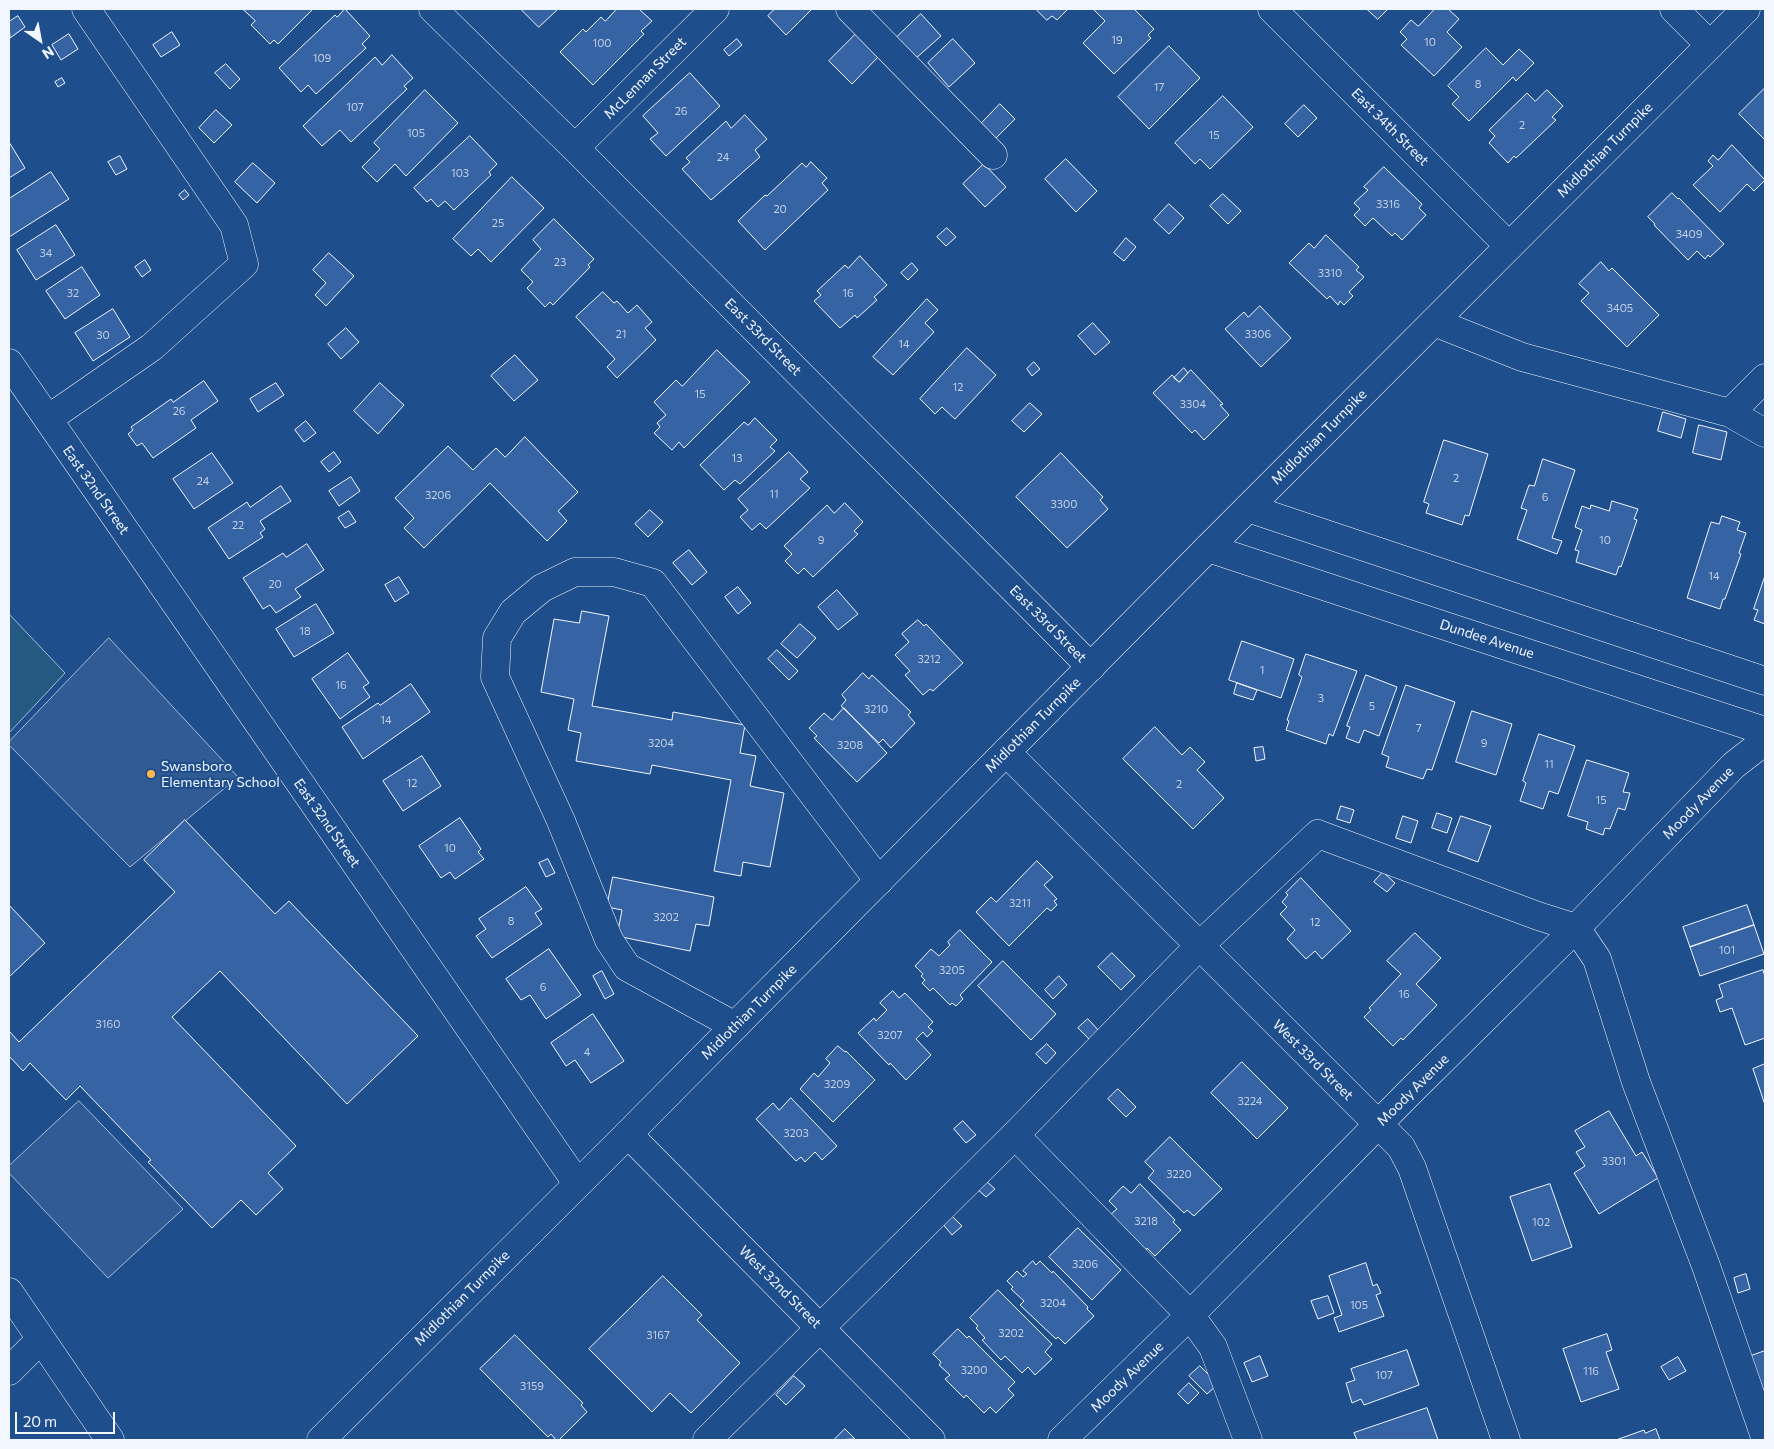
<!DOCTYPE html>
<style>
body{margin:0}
#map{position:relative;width:1774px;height:1449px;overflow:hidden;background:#1f4e8c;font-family:Commissioner,sans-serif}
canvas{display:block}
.frame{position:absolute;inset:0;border:10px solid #f2f6ff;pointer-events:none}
.north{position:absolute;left:15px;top:15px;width:50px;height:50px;-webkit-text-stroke:4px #1f4e8c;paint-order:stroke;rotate:147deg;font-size:14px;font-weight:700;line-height:20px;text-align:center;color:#f2f6ff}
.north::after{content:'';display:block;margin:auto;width:18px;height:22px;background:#f2f6ff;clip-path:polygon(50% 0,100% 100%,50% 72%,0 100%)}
.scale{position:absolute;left:15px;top:1412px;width:100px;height:22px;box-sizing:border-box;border:2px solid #f2f6ff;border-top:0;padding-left:6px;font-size:15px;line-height:18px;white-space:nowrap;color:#f2f6ff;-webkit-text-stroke:4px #1f4e8c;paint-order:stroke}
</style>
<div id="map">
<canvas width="1774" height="1449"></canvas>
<div class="frame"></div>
<div class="north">N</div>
<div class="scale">20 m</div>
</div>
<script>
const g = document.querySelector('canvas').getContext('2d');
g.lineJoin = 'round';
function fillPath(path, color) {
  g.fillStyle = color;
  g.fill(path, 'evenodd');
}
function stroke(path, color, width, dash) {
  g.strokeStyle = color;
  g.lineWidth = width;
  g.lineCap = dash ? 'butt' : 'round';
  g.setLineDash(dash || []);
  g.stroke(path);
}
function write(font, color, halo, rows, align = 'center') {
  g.font = font + ' Commissioner,sans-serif';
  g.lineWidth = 4;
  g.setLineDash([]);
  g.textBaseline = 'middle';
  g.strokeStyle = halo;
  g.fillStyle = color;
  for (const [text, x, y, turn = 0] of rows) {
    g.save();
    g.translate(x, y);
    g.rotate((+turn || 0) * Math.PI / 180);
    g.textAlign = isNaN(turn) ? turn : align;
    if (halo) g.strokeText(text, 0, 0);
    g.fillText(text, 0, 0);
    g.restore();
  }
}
const green = new Path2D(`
 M9,614L65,673L9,733Z`);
const parking = new Path2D(`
 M109,638L238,777L130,867L9,745V742Z
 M79,1101L183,1209L108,1278L9,1173V1166Z`);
const building = new Path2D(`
 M243,9H313L278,44L274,40L270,44L251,25L255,21Z
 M345,9L370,36L362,44L366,48L316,94L308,85L301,92L279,68L335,15L337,17Z
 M521,9H558L539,27Z
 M617,9H639L652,21L641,31L644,34L593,85L560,52L583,29L586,32L601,17L605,21Z
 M775,9H812L786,35L768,16Z
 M1036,9H1068L1057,20L1052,16L1047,20Z
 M1096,9H1134L1154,29L1148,35L1151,38L1114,74L1083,43L1105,21L1094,10Z
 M1367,9H1388L1378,19Z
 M1435,9H1448L1459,19L1447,32L1462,47L1434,76L1401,45L1407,39L1400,32L1411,20L1418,26Z
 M921,14L941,36L915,59L896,38Z
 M18,16L25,27L10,38L9,22Z
 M172,32L180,45L161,57L153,45Z
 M69,34L78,49L61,60L52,45Z
 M856,34L879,56L852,84L829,61Z
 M737,39L742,45L729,56L724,50Z
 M953,39L975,63L949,87L928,63Z
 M1169,46L1200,78L1149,129L1118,97Z
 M1486,48L1503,65L1519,49L1534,63L1516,81L1513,77L1469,121L1452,104L1459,97L1448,86Z
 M392,55L413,78L404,86L407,89L351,142L340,130L322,146L303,126L375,57L382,65Z
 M226,64L240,79L230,89L215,73Z
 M690,73L720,106L666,156L650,139L658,133L643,116Z
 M62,78L65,83L58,87L55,82Z
 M1765,88V140L1739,114Z
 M425,90L458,123L406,176L395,164L377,182L362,167L380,149L374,143Z
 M1547,90L1563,106L1552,117L1556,120L1516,158L1514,156L1508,163L1489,143L1495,136L1489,130L1527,93L1535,101Z
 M1223,96L1253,127L1210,169L1200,159L1195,164L1175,143Z
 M1000,104L1015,119L994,140L979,126Z
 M1304,105L1317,118L1298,137L1285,124Z
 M216,110L232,125L214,143L199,128Z
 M745,115L767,139L755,150L760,157L711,200L682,169L690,162L686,158L726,121L731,128Z
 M470,136L497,164L489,172L491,175L454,210L445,201L438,207L431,199L427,202L414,188Z
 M9,142L25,168L9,178Z
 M1732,145L1765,180L1754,191L1747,184L1720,212L1693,185L1713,166L1708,161L1713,155L1718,160Z
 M120,156L127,169L116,175L108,162Z
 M1066,159L1097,191L1076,212L1045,179Z
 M811,162L827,178L822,183L828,190L765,250L738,221L765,195L767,196L802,163L806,167Z
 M253,163L275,183L257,203L235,182Z
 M984,164L1006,187L985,207L963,184Z
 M1384,167L1422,204L1419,208L1426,215L1402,240L1395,233L1392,236L1373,218L1365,226L1354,215L1360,209L1354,203L1368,190L1364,187Z
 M51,172L69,199L9,237V199Z
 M512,177L544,208L491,262L478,249L471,256L453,239Z
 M185,190L189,195L183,200L179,195Z
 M1672,193L1678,199L1679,198L1724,244L1710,257L1708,255L1705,259L1697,251L1688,260L1654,225L1655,224L1648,217Z
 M1223,194L1241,211L1228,224L1210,206Z
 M1169,204L1184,218L1169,234L1154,220Z
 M554,219L594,259L588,265L590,267L553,305L550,302L545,307L527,288L533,282L521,270L541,249L533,240Z
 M56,225L75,255L36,280L17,250Z
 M947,228L956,237L946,246L937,237Z
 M1326,235L1359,267L1356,270L1364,277L1349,292L1353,296L1344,305L1340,301L1338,305L1330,296L1327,299L1289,263L1309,243L1314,248Z
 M1126,238L1136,247L1124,261L1114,253Z
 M329,253L354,276L326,306L315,295L326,283L313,270Z
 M860,256L887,285L874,297L877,300L857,318L855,315L840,328L814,301L821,295L817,291L845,265L848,268Z
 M145,260L151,270L142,277L135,267Z
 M1601,262L1609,271L1612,268L1659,315L1627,347L1581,301L1589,293L1579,284Z
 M912,263L918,270L908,280L901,273Z
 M82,267L100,295L65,319L46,291Z
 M603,292L614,303L617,301L628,313L637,305L652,322L645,328L656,340L617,378L607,367L615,359L576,317Z
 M927,299L938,310L925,323L934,332L893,375L873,357Z
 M1260,306L1291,338L1261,367L1225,329L1244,312L1248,317Z
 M113,309L130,337L93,361L75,333Z
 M1093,323L1110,342L1095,355L1078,336Z
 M346,328L359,342L341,359L328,344Z
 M967,348L996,375L955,419L942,407L935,414L920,399Z
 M717,350L750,382L684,448L679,442L672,450L654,433L660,427L657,423L666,415L654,402L676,380L682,386Z
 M515,355L538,380L514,401L491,376Z
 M1034,362L1040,369L1032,376L1027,369Z
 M1184,368L1188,373L1179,382L1174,378Z
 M1191,370L1223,404L1220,405L1229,415L1204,440L1195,430L1192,433L1153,393L1172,375L1179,382Z
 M204,381L218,401L191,420L196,428L153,458L142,443L137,446L128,434L133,430L131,427L171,399L173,402Z
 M276,383L284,395L258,412L250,399Z
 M380,383L404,405L378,434L354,411Z
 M1030,403L1042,414L1024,432L1012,421Z
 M1663,412L1686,419L1681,438L1658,431Z
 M755,418L777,440L770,447L775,451L740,484L735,480L724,490L700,465L744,422L748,425Z
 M306,421L316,433L304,442L295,430Z
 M1699,425L1727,432L1721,460L1693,453Z
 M525,437L578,492L558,511L567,521L547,541L490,483L424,548L404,528L414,518L395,498L448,446L473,470L496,448L505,457Z
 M1444,440L1488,454L1469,516L1465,515L1462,525L1426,513L1429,504L1424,502Z
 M334,452L341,462L329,472L321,462Z
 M789,452L808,472L800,479L810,488L766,529L760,523L752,530L740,517L748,510L738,499Z
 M212,453L233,483L194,509L173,479Z
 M1061,453L1103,497L1100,500L1108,509L1067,548L1016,497Z
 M1543,459L1575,470L1552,538L1562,541L1557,554L1517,539L1527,510L1521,508L1529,485L1534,486Z
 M351,477L360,491L339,506L329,491Z
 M281,486L291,501L260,521L265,529L260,533L263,537L229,559L208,528L247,502L250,507Z
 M1612,501L1638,509L1634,519L1637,520L1621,567L1619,566L1616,575L1576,562L1579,551L1575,550L1582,530L1575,527L1582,506L1590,509L1591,505L1609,511Z
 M845,503L863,522L854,531L858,534L813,577L804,568L798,574L785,561L792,554L784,546L827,505L834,513Z
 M650,510L663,522L648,537L635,524Z
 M349,511L356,522L345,528L338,518Z
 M1722,516L1740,522L1737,530L1746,533L1739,553L1741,554L1725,599H1723L1720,609L1687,598L1711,522L1719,524Z
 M307,544L324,570L295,589L301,597L276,613L270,605L263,609L243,578L283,553L286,557Z
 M689,550L707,572L692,585L673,563Z
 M1765,576V624L1754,620L1758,610L1754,609Z
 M399,577L409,593L395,602L385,585Z
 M738,587L751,603L738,614L725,597Z
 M837,590L858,614L838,630L818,607Z
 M316,604L334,633L294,657L276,629Z
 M582,611L609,616L592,706L672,720L673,712L745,725L740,753L756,756L750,786L784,793L770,867L743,862L741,876L714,871L731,780L652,765L650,774L576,761L581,733L568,730L574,699L541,692L554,619L579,623Z
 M918,620L924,626L926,624L963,663L933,691L930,689L923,695L905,675L910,671L895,655L909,642L902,634Z
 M800,624L816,638L797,658L781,644Z
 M1242,641L1294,659L1281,698L1229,680Z
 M777,650L798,671L789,680L768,659Z
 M348,653L369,683L363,687L370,697L340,719L312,679Z
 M1306,654L1357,671L1333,736L1329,734L1326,744L1286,730L1289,721L1287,720L1302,677L1299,675Z
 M863,673L869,679L872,675L911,712L908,715L915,723L891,748L883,739L879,743L841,706L846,700L842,695Z
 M1366,675L1397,687L1379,736L1364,730L1359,743L1346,738L1350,727L1347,726Z
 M1237,683L1257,690L1253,700L1234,694Z
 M411,684L430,712L363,759L342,727L378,703L380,705Z
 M1406,685L1455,702L1432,770L1427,769L1423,779L1386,767L1389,757L1382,754Z
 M844,708L887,753L857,782L814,738L817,736L809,728L824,713L832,720Z
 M1472,711L1512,724L1496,775L1456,762Z
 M1155,727L1182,755L1190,747L1205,762L1197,770L1224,798L1193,829L1123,759Z
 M1539,734L1575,746L1558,794L1549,791L1543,809L1520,801L1526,783L1523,781Z
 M1263,747L1265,759L1256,761L1254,748Z
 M422,756L441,786L403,811L383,781Z
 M1587,760L1629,773L1623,792L1630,793L1625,810L1618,808L1610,829L1605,828L1603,835L1586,829L1588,822L1568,816Z
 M1341,806L1354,810L1350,823L1337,819Z
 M1437,813L1452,818L1447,833L1432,828Z
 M1403,816L1418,821L1411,843L1396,838Z
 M1461,816L1491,826L1478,862L1448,851Z
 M460,818L481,849L478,852L484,859L455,879L450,872L441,878L419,846Z
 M185,820L275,914L289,901L418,1036L347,1104L220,971L172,1017L296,1146L268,1173L283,1189L256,1215L241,1200L212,1228L148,1162L151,1160L80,1086L66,1100L30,1063L23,1071L9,1056V1031L19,1042L175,892L144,860Z
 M548,859L555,873L546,877L539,863Z
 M1037,861L1053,877L1044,885L1057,899L1054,901L1057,905L1051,911L1047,908L1009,946L976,912L991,897L996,902Z
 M1383,872L1395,883L1387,892L1374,882Z
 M613,877L714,897L709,926L696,924L690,951L617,936L622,910L607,907Z
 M1301,878L1351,931L1322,959L1315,951L1306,959L1287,939L1295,930L1280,914L1287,907L1282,902L1288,895L1286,893Z
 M526,887L542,909L535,913L542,924L492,958L476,936L486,929L479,919Z
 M9,905L45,943L9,977Z
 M1747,905L1754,925L1690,947L1683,927Z
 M1754,925L1764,954L1700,976L1690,947Z
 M960,930L992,962L960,995L963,999L956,1006L952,1003L950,1005L933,988L930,991L922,983L925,980L921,976L923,974L915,966L931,949L939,956L950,945L948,942Z
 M1415,933L1441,958L1416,984L1437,1005L1403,1040L1401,1038L1393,1046L1364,1017L1371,1010L1369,1008L1401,974L1387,961Z
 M549,949L581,995L546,1019L530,995L521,1000L506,979Z
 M1112,953L1135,976L1121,990L1098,967Z
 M1003,961L1056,1014L1031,1040L978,986Z
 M1763,970L1765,977V1038L1745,1045L1732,1008L1720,1012L1716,1000L1723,997L1719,985Z
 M602,971L614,994L605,999L593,976Z
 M1059,976L1067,985L1053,999L1045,990Z
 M893,991L899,998L905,993L933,1022L928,1027L933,1031L927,1037L923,1032L916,1039L931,1055L906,1080L890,1063L889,1065L858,1033L874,1018L876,1021L887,1010L880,1003Z
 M593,1014L624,1061L591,1083L575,1060L566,1066L551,1043Z
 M1088,1019L1099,1031L1090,1040L1078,1028Z
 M1047,1044L1056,1053L1046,1064L1036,1054Z
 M838,1046L845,1052L846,1051L875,1080L833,1122L800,1089L814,1073L818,1077L830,1063L826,1059Z
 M1242,1062L1288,1108L1257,1139L1211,1093Z
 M1765,1064V1105L1753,1069Z
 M1118,1089L1136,1107L1126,1117L1108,1099Z
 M791,1098L837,1146L822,1160L815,1152L805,1162L801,1157L796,1161L756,1119L773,1103L779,1110Z
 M1609,1111L1636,1156L1642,1152L1658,1178L1599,1214L1574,1173L1585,1166L1576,1152L1585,1147L1575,1131Z
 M963,1121L976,1135L966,1143L954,1129Z
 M1170,1137L1222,1189L1194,1216L1187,1210L1184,1213L1148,1178L1154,1171L1145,1162Z
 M984,1179L995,1189L986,1197L976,1188Z
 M1140,1184L1175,1220L1173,1222L1181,1230L1155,1256L1147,1248L1146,1250L1111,1214L1117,1209L1109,1201L1123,1186L1131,1193Z
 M1550,1184L1572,1247L1532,1261L1510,1197Z
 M950,1214L962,1226L952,1235L941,1222Z
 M1078,1228L1121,1270L1092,1300L1049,1257Z
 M1033,1261L1036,1265L1040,1261L1052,1273L1053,1271L1088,1307L1087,1309L1094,1316L1065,1344L1058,1337L1056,1339L1020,1305L1024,1301L1011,1289L1013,1287L1007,1281L1017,1271L1023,1277L1027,1274L1023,1271Z
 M1366,1263L1373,1286L1377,1284L1381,1293L1376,1295L1384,1316L1339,1332L1334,1318L1342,1315L1329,1276Z
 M1746,1274L1750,1289L1738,1293L1734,1278Z
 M663,1276L702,1315L697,1320L740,1363L691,1413L670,1393L652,1412L589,1349Z
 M998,1290L1052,1344L1045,1352L1052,1359L1035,1375L1028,1367L1022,1373L1005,1356L1001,1360L982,1340L985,1338L976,1328L978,1326L970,1318Z
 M1328,1296L1334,1313L1318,1319L1311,1301Z
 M958,1329L967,1338L969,1336L1015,1382L1008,1389L1014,1395L996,1413L990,1407L984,1413L966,1395L964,1398L945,1379L950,1375L939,1365L941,1362L933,1354Z
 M1607,1334L1612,1350L1606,1352L1619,1389L1581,1402L1563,1349Z
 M515,1335L583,1403L581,1405L587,1412L559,1440H556L551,1434L548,1437L480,1369Z
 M1407,1350L1419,1385L1364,1405L1361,1399L1352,1403L1346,1383L1355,1380L1351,1369Z
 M1765,1351V1397L1751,1356Z
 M1260,1356L1268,1376L1252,1382L1244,1363Z
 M1678,1357L1686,1371L1669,1380L1661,1367Z
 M1200,1366L1218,1384L1207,1394L1189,1376Z
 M794,1376L805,1386L786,1405L776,1395Z
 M1189,1383L1199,1393L1188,1404L1178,1394Z
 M1427,1408L1438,1440H1357L1354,1433Z
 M845,1429L855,1439L834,1440Z
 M1656,1429L1660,1440H1616L1644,1430L1645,1433Z`);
const minor = new Path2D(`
 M433,9L575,148L1091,667
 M850,9L993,155
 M1272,9L1509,246
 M1674,9L1710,45
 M575,148L715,9
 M1434,322L1522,357L1730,413L1765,433
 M9,363L577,1183
 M1730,413L1765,378
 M48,419L152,347L244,264L234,225L86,9
 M1248,508L1765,681
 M1208,548L1765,731
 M1006,752L1401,1147L1412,1168L1506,1440
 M735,1026L627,967L609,940L561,821L495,677L497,638L513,612L542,588L575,572H614L653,583L879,881
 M628,1134L931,1440
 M1015,1135L1190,1315L1213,1347L1248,1440
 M9,1292L110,1440
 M9,1371L41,1339
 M707,1440L1015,1135L1199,946L1318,834L1538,916L1576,928L1597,959L1636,1082L1706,1266L1765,1437
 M1062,1440L1190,1315L1411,1091L1576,928L1734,765L1765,741`);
const major = new Path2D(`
 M321,1440L628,1134L1208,548L1746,9`);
const markers = [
 [151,774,5,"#ffb74d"]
];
const numberNames = [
 ["19",1117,40],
 ["10",1430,42],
 ["100",602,43],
 ["109",322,58],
 ["8",1478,84],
 ["17",1159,87],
 ["107",355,107],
 ["26",681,111],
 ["2",1522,125],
 ["105",416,133],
 ["15",1214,135],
 ["24",723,157],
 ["103",460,173],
 ["3316",1388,204],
 ["20",780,209],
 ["25",498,223],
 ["3409",1689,234],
 ["34",46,253],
 ["23",560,262],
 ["3310",1330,273],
 ["32",73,293],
 ["16",848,293],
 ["3405",1620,308],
 ["21",621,334],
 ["3306",1258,334],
 ["30",103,335],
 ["14",904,344],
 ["12",958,387],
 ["15",700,394],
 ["3304",1193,404],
 ["26",179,411],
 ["13",737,458],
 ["2",1456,478],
 ["24",203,481],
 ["11",774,494],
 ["3206",438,495],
 ["6",1545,497],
 ["3300",1064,504],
 ["22",238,525],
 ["9",821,540],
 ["10",1605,540],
 ["14",1714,576],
 ["20",275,584],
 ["18",305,631],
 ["3212",929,659],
 ["1",1262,670],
 ["16",341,685],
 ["3",1321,698],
 ["5",1372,706],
 ["3210",876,709],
 ["14",386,720],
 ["7",1419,728],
 ["3204",661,743],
 ["9",1484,743],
 ["3208",850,745],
 ["11",1549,764],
 ["12",412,783],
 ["2",1179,784],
 ["15",1601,800],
 ["10",450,848],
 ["3211",1020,903],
 ["3202",666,917],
 ["8",511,921],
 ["12",1315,922],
 ["101",1727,950],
 ["3205",952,970],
 ["6",543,987],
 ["16",1404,994],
 ["3160",108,1024],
 ["3207",890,1035],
 ["4",587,1052],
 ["3209",837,1084],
 ["3224",1250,1101],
 ["3203",796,1133],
 ["3301",1614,1161],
 ["3220",1179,1174],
 ["3218",1146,1221],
 ["102",1541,1222],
 ["3206",1085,1264],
 ["3204",1053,1303],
 ["105",1359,1305],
 ["3202",1011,1333],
 ["3167",658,1335],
 ["3200",974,1370],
 ["116",1591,1371],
 ["107",1384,1375],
 ["3159",532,1386]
];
const streetNames = [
 ["McLennan Street",645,78,-45],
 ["East 34th Street",1390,127,45],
 ["Midlothian Turnpike",1605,150,-45],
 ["East 33rd Street",763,337,45],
 ["Midlothian Turnpike",1319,437,-45],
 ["East 32nd Street",96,490,55],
 ["East 33rd Street",1048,624,45],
 ["Dundee Avenue",1487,639,18],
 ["Midlothian Turnpike",1033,725,-45],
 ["Moody Avenue",1698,803,-46],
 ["East 32nd Street",327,823,55],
 ["Midlothian Turnpike",749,1012,-45],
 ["West 33rd Street",1313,1060,45],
 ["Moody Avenue",1413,1090,-45],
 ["West 32nd Street",780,1287,45],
 ["Midlothian Turnpike",462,1298,-45],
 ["Moody Avenue",1127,1377,-44]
];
const poiNames = [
 ["Swansboro",161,766],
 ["Elementary School",161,782]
];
fillPath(green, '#245a82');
stroke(green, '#a8bbd7', 1);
fillPath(parking, '#305b95');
stroke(parking, '#a8bbd7', 1);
fillPath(building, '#3563a3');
stroke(building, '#f2f6ff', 1);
stroke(minor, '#f2f6ff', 29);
stroke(major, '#f2f6ff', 29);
stroke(minor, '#1f4e8c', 28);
stroke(major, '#1f4e8c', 28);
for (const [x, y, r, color] of markers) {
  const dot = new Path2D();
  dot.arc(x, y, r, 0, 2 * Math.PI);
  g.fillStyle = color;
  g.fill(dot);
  stroke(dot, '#1f4e8c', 2);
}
write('11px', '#c3d1e8', null, numberNames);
write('14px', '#f2f6ff', '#1f4e8c', streetNames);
write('14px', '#f2f6ff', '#1f4e8c', poiNames, 'left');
</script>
